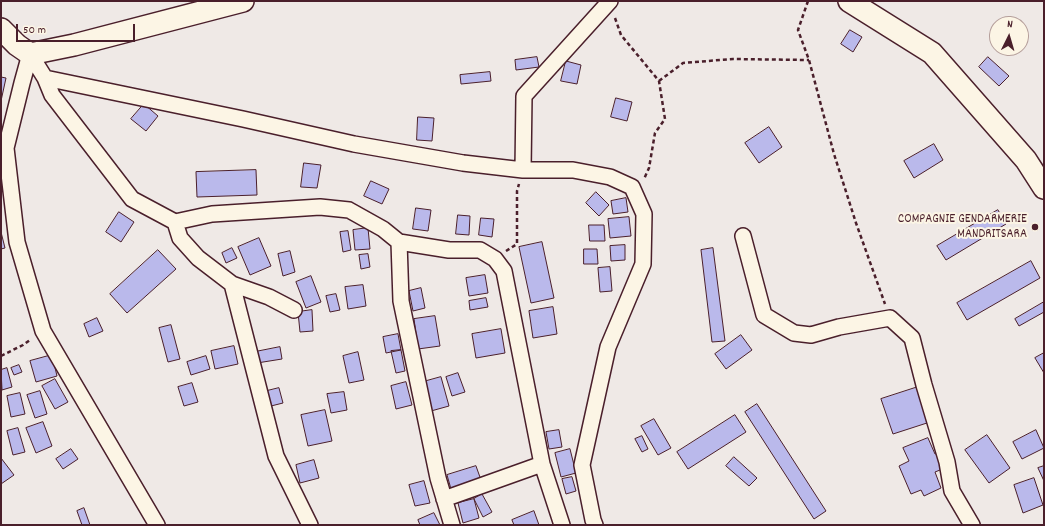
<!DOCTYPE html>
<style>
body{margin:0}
#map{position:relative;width:1045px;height:526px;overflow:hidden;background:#efe9e6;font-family:Dekko,sans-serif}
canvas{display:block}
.frame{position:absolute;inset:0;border:2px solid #4a1f2b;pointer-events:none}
.north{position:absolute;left:989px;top:16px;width:40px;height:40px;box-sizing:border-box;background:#fcf5e5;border:1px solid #b59f9b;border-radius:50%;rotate:5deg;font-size:11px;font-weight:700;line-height:16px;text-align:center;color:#4a1f2b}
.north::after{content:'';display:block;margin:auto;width:14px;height:18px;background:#4a1f2b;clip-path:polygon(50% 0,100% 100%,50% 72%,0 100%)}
.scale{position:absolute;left:16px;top:24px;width:119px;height:18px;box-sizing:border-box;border:2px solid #4a1f2b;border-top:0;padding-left:5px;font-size:12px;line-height:14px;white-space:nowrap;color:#4a1f2b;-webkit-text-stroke:3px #fcf5e5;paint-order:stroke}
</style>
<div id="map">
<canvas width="1045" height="526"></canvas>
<div class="frame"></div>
<div class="north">N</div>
<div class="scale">50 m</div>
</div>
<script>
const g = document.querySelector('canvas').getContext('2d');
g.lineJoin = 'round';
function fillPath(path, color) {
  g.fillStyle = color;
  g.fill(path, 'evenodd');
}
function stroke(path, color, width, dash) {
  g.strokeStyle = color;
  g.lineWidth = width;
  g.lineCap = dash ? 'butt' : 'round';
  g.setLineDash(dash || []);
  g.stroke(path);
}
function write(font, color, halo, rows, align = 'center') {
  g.font = font + ' Dekko,sans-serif';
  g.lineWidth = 4;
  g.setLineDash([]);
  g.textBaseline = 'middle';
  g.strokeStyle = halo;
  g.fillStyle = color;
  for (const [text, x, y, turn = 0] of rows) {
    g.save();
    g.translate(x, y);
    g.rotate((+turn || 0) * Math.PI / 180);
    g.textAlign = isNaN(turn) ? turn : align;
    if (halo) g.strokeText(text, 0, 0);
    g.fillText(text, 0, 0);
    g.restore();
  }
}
const building = new Path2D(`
 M850,30L862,37L853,52L841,44Z
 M537,57L539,67L516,70L515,60Z
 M988,57L1009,76L999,86L979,67Z
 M566,61L581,65L577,84L561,81Z
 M490,72L491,81L461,84L460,75Z
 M1,77L6,78L1,101Z
 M616,98L632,102L627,121L611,117Z
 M144,104L158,116L146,131L131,119Z
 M418,117L434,118L432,141L417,140Z
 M769,127L782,147L759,163L745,143Z
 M934,144L943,160L914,178L904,161Z
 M304,163L321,165L317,188L301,187Z
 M256,170L257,195L197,197L196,172Z
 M371,181L389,189L382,204L364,196Z
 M596,192L609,205L599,216L586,203Z
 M626,198L628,212L613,214L611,201Z
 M416,208L431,210L428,231L413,229Z
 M998,210L1006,224L946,260L937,246Z
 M119,212L134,222L121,242L106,232Z
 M458,215L470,216L469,235L456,234Z
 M629,217L631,236L610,238L608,219Z
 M481,218L494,219L492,237L479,235Z
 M589,225H604L605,241H590Z
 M368,228L370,249L355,250L353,230Z
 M348,231L351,250L343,252L340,232Z
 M1,232L5,248L1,249Z
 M259,238L271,266L250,275L238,247Z
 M542,242L554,298L531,303L519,247Z
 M625,245V260L611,261L610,246Z
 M232,248L237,258L226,263L222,253Z
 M713,248L725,341L712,342L701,250Z
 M584,249H597L598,264H584Z
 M158,250L176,269L127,313L110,294Z
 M290,251L295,272L283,276L278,254Z
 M368,254L370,267L361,269L359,255Z
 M1031,261L1040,278L967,320L957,303Z
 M610,267L612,291L600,292L598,268Z
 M485,275L488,293L469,296L466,278Z
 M311,276L321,302L306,308L296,282Z
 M363,285L366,306L348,309L345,287Z
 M421,288L425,308L413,311L409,291Z
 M336,294L340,310L330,312L326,296Z
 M486,298L488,307L470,310L469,301Z
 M1044,302V312L1019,326L1015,319Z
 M553,307L557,334L533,338L529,311Z
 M312,310L313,331L300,332L298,312Z
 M435,316L440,346L418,349L414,319Z
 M97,318L103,331L89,337L84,324Z
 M171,325L180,359L168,362L159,328Z
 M501,329L505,353L476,358L472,334Z
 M398,334L401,350L386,353L383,337Z
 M741,335L752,350L726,369L715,354Z
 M234,346L238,364L215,369L211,351Z
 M280,347L282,359L257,363L255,352Z
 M401,350L405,371L396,373L391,351Z
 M358,352L364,380L349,383L343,356Z
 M1044,353V373L1035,358Z
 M52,355L57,376L36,382L30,361Z
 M206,356L210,369L191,375L187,362Z
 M19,365L22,372L14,375L11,368Z
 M7,368L12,387L2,390L1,370Z
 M458,373L465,392L452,396L446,377Z
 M441,377L449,406L431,411L423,382Z
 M55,379L68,402L55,409L42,386Z
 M406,382L412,405L396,409L391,386Z
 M192,383L198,402L184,406L178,387Z
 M918,387L930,422L893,434L881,399Z
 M279,388L283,403L271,406L267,391Z
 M40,391L47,414L35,418L27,395Z
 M344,392L347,410L331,413L327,394Z
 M20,393L25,414L11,417L7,396Z
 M757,404L826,511L814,519L745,412Z
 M325,410L332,441L308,446L301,415Z
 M735,415L746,432L688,469L677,452Z
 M654,419L671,448L658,455L641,426Z
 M43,422L52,446L36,453L26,428Z
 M18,428L25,452L13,455L7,431Z
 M559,430L562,447L549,449L546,432Z
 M1036,430L1044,448L1022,459L1013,442Z
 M987,435L1010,468L989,483L965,450Z
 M642,436L648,449L642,452L635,439Z
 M928,438L935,454L939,453L945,468L935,472L941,488L924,496L921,490L911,494L899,466L909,461L903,448Z
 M71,449L78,459L63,469L56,459Z
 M570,449L576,473L561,477L555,453Z
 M734,457L757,478L749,486L726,466Z
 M1,458L14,475L1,484Z
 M314,460L319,478L300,483L296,465Z
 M476,466L481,480L451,489L447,475Z
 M1044,466V481L1038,468Z
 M572,477L576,491L566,494L562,479Z
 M1034,478L1043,505L1023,513L1014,485Z
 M424,481L430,503L415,506L409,485Z
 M482,494L492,512L483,517L474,499Z
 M474,499L479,518L463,523L458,503Z
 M84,508L90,525H82L77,511Z
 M534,511L539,525H514L512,520Z
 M434,513L440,525H420L418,520Z`);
const path = new Path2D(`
 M808,1L798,30L809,60L834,154L856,223L885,304
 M615,18L621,35L659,81L665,119L655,133L649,168L644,179
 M659,81L683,63L733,59L809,60
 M506,251L517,244V191L519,184
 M1,356L23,345L30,340`);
const minor = new Path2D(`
 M30,54L45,78L52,95L132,199L175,222L212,214L320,207L349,210L383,229L399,242L449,250H480L495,259L504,271L542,464L562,525
 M30,54L22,83L6,148L17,242L43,331L157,525
 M45,78L243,119L354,144L463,163L523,170H573L610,177L632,187L644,214L643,264L608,347L582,465L593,520L595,525
 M523,170L524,96L610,1
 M175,222L180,238L198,258L232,284L269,297L294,310
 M743,236L764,315L794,333L811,335L839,327L890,318L912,338L924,385L947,462L952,491L972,525
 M399,242L401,301L438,478L452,525
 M232,284L276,456L310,525
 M444,499L542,464`);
const secondary = new Path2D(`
 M849,1L932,53L1026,160L1044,188
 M1,29L17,45L30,54L74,45L243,1`);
const markers = [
 [1035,227,4,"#4a1f2b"]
];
const poiNames = [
 ["COMPAGNIE GENDARMERIE",1027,220],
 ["MANDRITSARA",1027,235]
];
fillPath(building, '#bab9eb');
stroke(building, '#4a1f2b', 1);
stroke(minor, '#4a1f2b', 18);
stroke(secondary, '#4a1f2b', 24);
stroke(path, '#4a1f2b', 2.5, [4, 3]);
stroke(minor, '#fcf5e5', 15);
stroke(secondary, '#fcf5e5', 21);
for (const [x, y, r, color] of markers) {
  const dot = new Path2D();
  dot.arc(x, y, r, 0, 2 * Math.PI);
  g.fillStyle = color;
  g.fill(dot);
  stroke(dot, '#fcf5e5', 1.5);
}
write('13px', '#4a1f2b', '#fcf5e5', poiNames, 'right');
</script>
